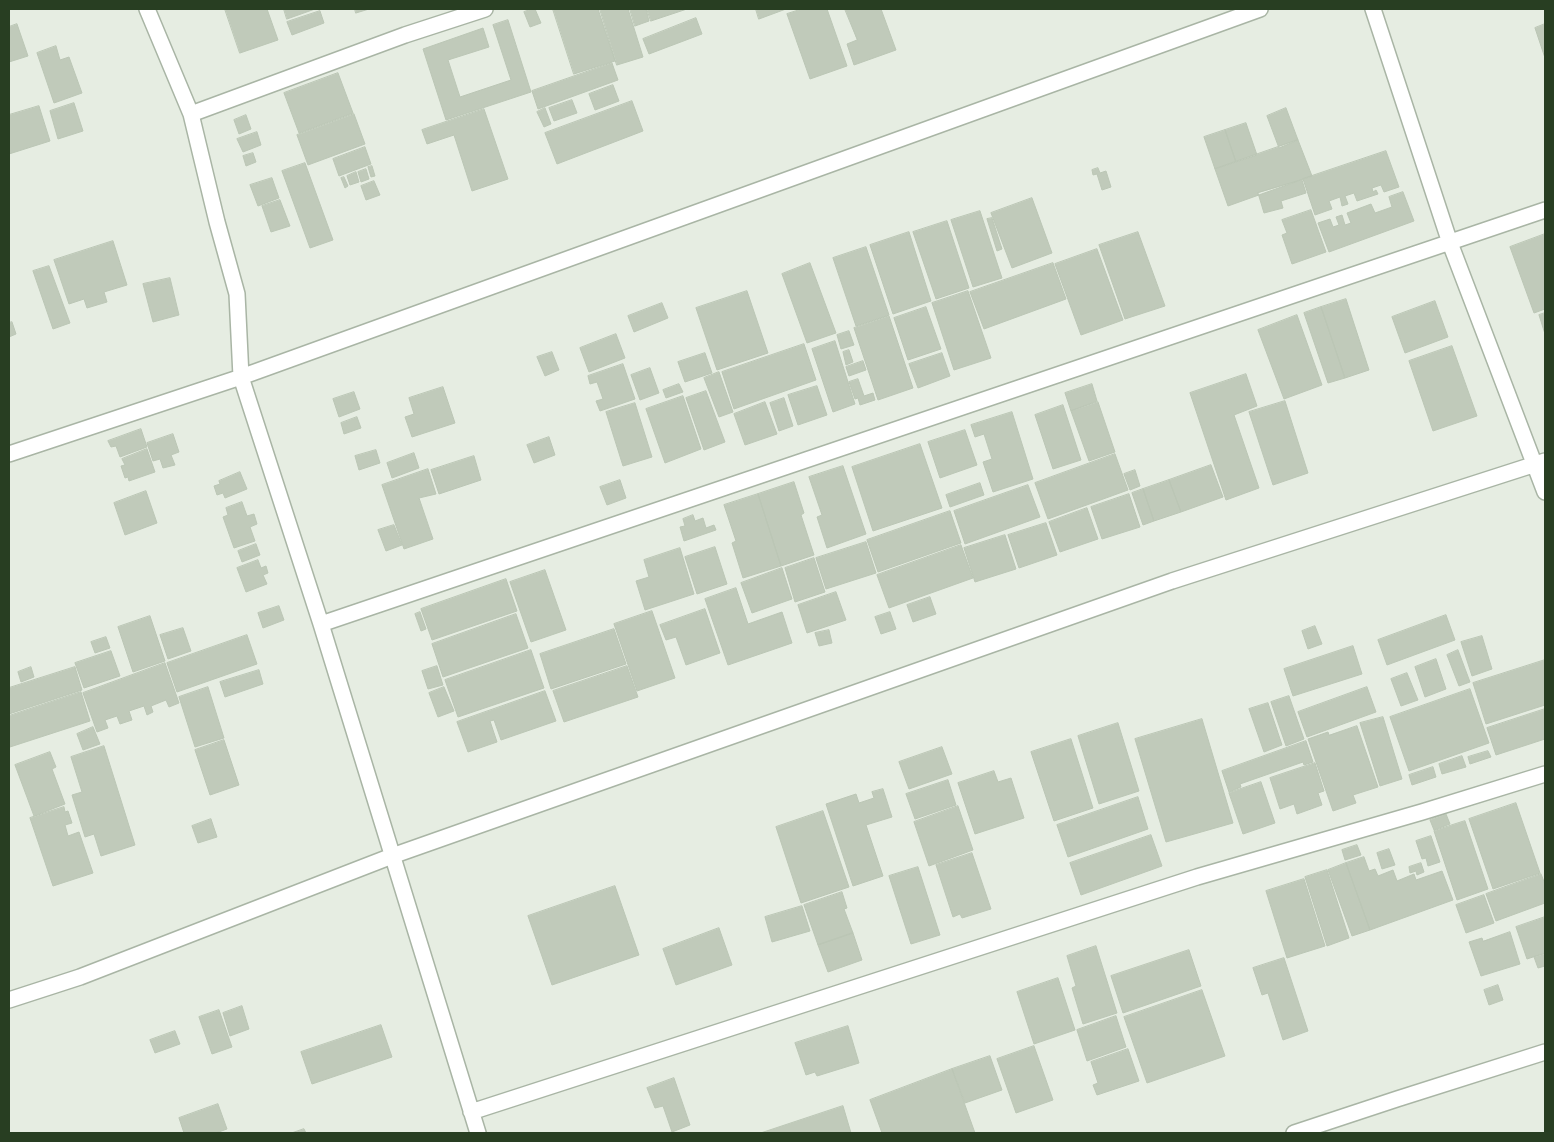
<!DOCTYPE html>
<style>
body{margin:0}
#map{position:relative;width:1554px;height:1142px;overflow:hidden;background:#e6ede2;font-family:"Alegreya Sans",sans-serif}
canvas{display:block}
.frame{position:absolute;inset:0;border:10px solid #283e22;pointer-events:none}
</style>
<div id="map">
<canvas width="1554" height="1142"></canvas>
<div class="frame"></div>
</div>
<script>
const g = document.querySelector('canvas').getContext('2d');
g.lineJoin = 'round';
function fillPath(path, color) {
  g.fillStyle = color;
  g.fill(path, 'evenodd');
}
function stroke(path, color, width, dash) {
  g.strokeStyle = color;
  g.lineWidth = width;
  g.lineCap = dash ? 'butt' : 'round';
  g.setLineDash(dash || []);
  g.stroke(path);
}
const building = new Path2D(`
 M225,9H267L278,40L240,53Z
 M284,9H315L287,19Z
 M355,9H369L356,13Z
 M532,9H535L541,23L530,27L524,12Z
 M553,9H598L615,61L574,74Z
 M600,9H628L643,57L617,65Z
 M630,9H646L649,21L635,26Z
 M647,9H687L651,21Z
 M756,9H786L759,19Z
 M802,9H827L847,66L810,79L787,14Z
 M845,9H881L896,50L854,65L847,44L857,40Z
 M320,11L324,23L292,35L287,22Z
 M696,18L702,34L649,54L643,39Z
 M508,20L531,92L446,120L423,49L483,28L489,47L448,60L460,97L511,80L493,25Z
 M17,24L28,56L9,62V27Z
 M1545,24V58L1535,28Z
 M56,46L60,60L69,57L82,93L54,103L37,53Z
 M612,63L618,80L538,109L532,91Z
 M338,73L353,113L299,133L284,93Z
 M613,85L619,101L595,110L589,94Z
 M572,100L577,113L554,121L549,108Z
 M632,101L643,131L557,164L545,133Z
 M74,103L83,131L58,139L50,111Z
 M39,106L50,141L9,154V115Z
 M545,108L551,124L544,127L537,112Z
 M1286,108L1298,140L1279,148L1267,116Z
 M484,109L508,179L472,191L454,135L427,144L422,130Z
 M354,114L365,144L308,165L297,135Z
 M246,115L251,129L239,134L234,120Z
 M1246,123L1257,155L1236,162L1225,130Z
 M1225,130L1236,162L1215,169L1204,137Z
 M257,132L261,145L243,152L237,139Z
 M1298,140L1312,176L1228,206L1215,169Z
 M365,147L371,164L339,176L333,159Z
 M1386,151L1399,187L1384,192L1381,185L1372,188L1373,192L1376,190L1378,194L1357,201L1354,193L1345,196L1348,204L1342,206L1340,197L1329,201L1332,209L1315,215L1303,179Z
 M253,153L256,162L246,166L243,156Z
 M305,163L333,240L310,248L282,171Z
 M372,166L375,176L371,177L368,167Z
 M1098,168L1100,173L1106,171L1111,187L1102,190L1097,174L1093,175L1092,170Z
 M366,169L369,179L361,182L358,172Z
 M356,172L359,182L350,185L347,176Z
 M344,177L348,186L345,188L341,178Z
 M272,178L279,198L258,206L250,185Z
 M1302,180L1306,193L1281,201L1283,208L1264,213L1258,193Z
 M374,181L380,195L366,200L361,186Z
 M1403,192L1414,221L1329,252L1318,223L1330,219L1333,227L1339,225L1336,217L1342,215L1345,225L1351,223L1347,213L1371,204L1375,213L1392,207L1389,197Z
 M1032,198L1052,253L1012,268L991,213Z
 M280,200L290,226L271,232L262,206Z
 M1311,210L1326,252L1292,264L1282,235L1287,233L1282,220Z
 M980,211L1002,278L973,287L951,220Z
 M992,218L1002,249L997,251L987,219Z
 M947,221L969,288L936,299L913,232Z
 M909,232L931,301L893,314L870,245Z
 M1138,232L1165,306L1125,319L1099,245Z
 M1545,234V309L1534,313L1510,247Z
 M113,241L127,285L104,292L107,302L87,308L84,299L69,304L54,260Z
 M866,247L889,315L856,326L833,258Z
 M1097,249L1123,320L1081,335L1055,264Z
 M810,263L836,333L807,343L782,274Z
 M1053,263L1066,299L984,329L970,292Z
 M49,266L70,323L53,329L33,271Z
 M170,278L179,315L153,322L143,284Z
 M747,291L768,353L717,370L696,308Z
 M968,291L991,358L954,370L932,303Z
 M1346,299L1369,370L1345,378L1321,307Z
 M1435,301L1448,337L1405,353L1392,317Z
 M662,303L668,318L634,332L628,316Z
 M926,307L941,349L908,360L894,318Z
 M1321,307L1345,378L1328,383L1304,313Z
 M1545,313V334L1539,315Z
 M1297,315L1322,385L1284,399L1258,330Z
 M889,316L913,388L878,400L854,328Z
 M12,322L16,334L9,337V323Z
 M849,331L854,345L841,349L837,335Z
 M616,334L625,358L589,372L580,348Z
 M835,341L855,404L833,412L812,349Z
 M804,344L816,380L734,409L722,372Z
 M1452,346L1477,416L1433,431L1409,361Z
 M849,350L853,362L846,365L843,352Z
 M552,352L559,370L545,376L537,357Z
 M705,353L712,373L685,382L678,362Z
 M942,353L950,376L918,388L909,364Z
 M863,361L866,370L849,376L846,367Z
 M623,364L635,399L600,411L596,401L603,399L597,382L590,384L588,376Z
 M650,368L659,393L640,400L631,375Z
 M719,372L733,412L719,417L704,378Z
 M1246,374L1257,406L1234,415L1259,488L1226,500L1190,393Z
 M858,379L864,396L873,393L875,400L860,405L858,398L855,399L849,382Z
 M679,384L683,392L666,398L663,390Z
 M1092,384L1097,401L1071,411L1065,393Z
 M817,386L827,415L798,425L788,395Z
 M443,387L455,423L412,437L405,417L414,414L409,398Z
 M706,391L725,442L704,450L686,398Z
 M354,392L360,409L339,417L333,399Z
 M683,396L701,449L665,463L646,409Z
 M784,398L793,426L779,431L770,403Z
 M1285,401L1308,473L1273,485L1249,412Z
 M765,402L777,434L745,445L734,414Z
 M1098,402L1115,452L1089,461L1071,411Z
 M635,403L652,457L623,466L606,412Z
 M1063,405L1081,460L1053,469L1035,415Z
 M1012,412L1033,479L993,492L983,462L992,459L984,434L975,437L971,425Z
 M357,417L361,428L344,434L341,423Z
 M141,429L147,447L120,457L116,446L111,447L108,441Z
 M965,430L977,465L940,478L928,442Z
 M173,434L179,452L171,455L175,465L163,468L160,459L153,461L147,443Z
 M549,437L555,455L534,463L527,445Z
 M920,444L942,508L873,531L852,467Z
 M147,449L155,472L129,481L128,477L125,478L121,466L125,465L122,459Z
 M376,450L380,463L359,470L355,456Z
 M414,453L419,468L392,478L387,463Z
 M1115,454L1128,490L1048,519L1035,483Z
 M474,456L481,480L439,494L431,470Z
 M1211,465L1223,497L1181,512L1169,480Z
 M843,466L866,534L827,548L817,517L822,515L809,477Z
 M428,469L436,494L419,498L433,539L404,549L382,485Z
 M1135,470L1140,486L1130,490L1124,474Z
 M240,472L247,489L225,498L223,493L217,495L214,486L220,484L219,481Z
 M620,480L626,498L607,505L600,487Z
 M1169,480L1181,512L1154,521L1143,489Z
 M794,482L804,513L801,515L814,555L781,566L758,494Z
 M980,483L984,495L950,507L946,495Z
 M1028,485L1040,517L965,544L954,511Z
 M1143,489L1154,521L1143,525L1132,493Z
 M146,491L157,523L125,535L114,503Z
 M758,494L781,566L743,578L732,543L736,541L724,505Z
 M1129,494L1140,527L1102,539L1091,507Z
 M242,502L247,516L254,514L257,524L250,527L255,541L234,548L223,517L228,515L226,508Z
 M1087,508L1098,539L1060,552L1049,522Z
 M950,511L961,543L878,572L867,540Z
 M693,515L695,521L703,518L706,528L714,525L716,530L684,541L680,527L685,526L683,519Z
 M1046,523L1057,555L1019,568L1008,535Z
 M394,525L402,545L386,551L378,530Z
 M1005,535L1016,569L975,582L964,548Z
 M866,542L876,573L826,589L816,558Z
 M256,544L260,555L242,562L238,551Z
 M961,545L973,578L889,608L877,575Z
 M715,547L727,584L697,594L685,557Z
 M680,548L694,594L645,610L636,581L649,577L644,560Z
 M814,558L825,592L795,602L785,568Z
 M258,560L261,568L266,566L268,573L263,575L267,584L246,592L237,568Z
 M782,568L792,599L752,613L741,583Z
 M545,570L566,630L531,642L510,582Z
 M506,579L517,611L432,640L421,609Z
 M736,588L748,624L782,612L792,643L728,665L705,599Z
 M836,592L846,620L807,633L798,605Z
 M930,597L936,614L913,622L907,605Z
 M279,606L284,620L263,628L258,613Z
 M705,609L720,653L686,665L676,637L666,640L660,625Z
 M652,611L675,678L637,691L614,624Z
 M420,612L426,629L421,631L415,614Z
 M890,612L896,629L881,634L875,617Z
 M516,614L528,648L443,677L432,644Z
 M1446,615L1455,640L1387,665L1378,640Z
 M150,616L165,661L133,672L118,627Z
 M1315,626L1322,644L1308,649L1302,631Z
 M183,628L191,651L168,659L160,635Z
 M614,629L626,664L551,689L540,654Z
 M829,630L832,643L819,646L815,633Z
 M247,635L257,664L177,692L167,663Z
 M1482,636L1492,669L1472,676L1461,642Z
 M106,637L110,648L95,653L91,642Z
 M1353,646L1362,674L1293,696L1284,669Z
 M531,650L544,688L458,717L445,680Z
 M1458,650L1470,682L1459,686L1447,655Z
 M111,651L120,676L84,688L75,663Z
 M1436,659L1446,689L1425,697L1415,667Z
 M1545,660V705L1486,724L1473,683Z
 M165,663L179,703L169,707L166,700L151,706L153,712L147,715L144,706L129,711L132,720L120,724L117,716L105,720L108,728L97,732L83,693Z
 M437,666L443,685L428,689L422,671Z
 M627,666L638,697L564,722L553,691Z
 M31,667L34,677L21,682L18,672Z
 M75,667L82,690L9,714V688Z
 M259,670L263,684L225,697L220,682Z
 M1407,673L1418,700L1401,706L1391,679Z
 M208,687L224,738L195,747L179,697Z
 M444,687L454,711L438,717L429,693Z
 M1367,687L1376,712L1307,737L1298,712Z
 M1470,689L1489,743L1409,771L1390,717Z
 M545,691L556,721L501,740L494,720L490,721L497,742L468,752L457,722Z
 M81,692L90,721L10,747L9,742V716Z
 M1289,696L1304,739L1286,746L1271,702Z
 M1268,703L1282,745L1264,752L1249,709Z
 M1545,709V739L1496,755L1487,728Z
 M1383,717L1402,779L1380,786L1360,723Z
 M1202,719L1233,823L1166,842L1135,739Z
 M1118,723L1139,791L1099,804L1078,736Z
 M1357,726L1378,787L1353,795L1356,803L1333,811L1308,739L1328,732L1329,735Z
 M93,727L100,744L83,750L77,734Z
 M1071,739L1093,808L1054,821L1031,752Z
 M224,740L239,785L210,795L195,750Z
 M1306,741L1313,762L1304,765L1303,762L1240,784L1241,787L1229,792L1222,771Z
 M104,746L135,845L101,856L94,834L85,837L72,795L82,792L71,757Z
 M942,747L952,774L909,789L899,762Z
 M1488,751L1491,757L1470,764L1468,757Z
 M50,752L56,767L52,769L65,804L34,816L15,765Z
 M1462,756L1466,767L1442,774L1439,764Z
 M1315,763L1324,791L1318,793L1322,805L1297,814L1294,804L1280,809L1270,778Z
 M1433,767L1436,777L1412,785L1409,775Z
 M994,771L998,782L1011,778L1024,818L975,834L958,783Z
 M948,780L956,805L915,819L906,794Z
 M1261,782L1275,823L1243,834L1229,793Z
 M883,789L892,817L866,825L883,876L853,886L826,804L856,794L859,803L874,798L872,792Z
 M1138,797L1148,829L1068,857L1057,825Z
 M1516,803L1540,873L1493,889L1469,819Z
 M958,806L973,850L929,866L914,822Z
 M64,807L65,812L68,811L72,823L65,825L68,836L79,832L93,873L53,886L30,818Z
 M823,811L849,887L801,903L776,827Z
 M1446,814L1450,824L1434,830L1430,820Z
 M211,819L217,837L198,843L192,826Z
 M1465,821L1488,889L1457,900L1434,831Z
 M1151,835L1162,866L1081,895L1070,863Z
 M1431,836L1440,862L1428,866L1426,858L1422,859L1416,841Z
 M1357,845L1361,855L1345,860L1342,850Z
 M1389,849L1395,865L1382,869L1377,853Z
 M972,853L991,909L962,918L960,914L953,917L936,865Z
 M1364,857L1369,871L1375,869L1378,876L1393,870L1397,881L1414,874L1416,880L1442,871L1453,900L1370,930L1346,863Z
 M1346,863L1370,930L1352,936L1328,870Z
 M1421,863L1424,872L1417,875L1416,871L1410,873L1409,867Z
 M918,867L940,935L911,944L889,876Z
 M1327,870L1349,938L1327,946L1305,877Z
 M1541,874L1545,884V903L1496,921L1486,894Z
 M1304,879L1325,946L1287,958L1266,891Z
 M615,886L639,955L552,985L528,916Z
 M842,892L847,908L844,909L853,933L818,945L804,905Z
 M1484,895L1494,923L1466,933L1456,905Z
 M802,906L810,931L772,942L765,917Z
 M1545,917V953L1527,959L1516,927Z
 M719,928L732,965L676,985L663,949Z
 M1510,932L1520,964L1481,976L1469,942L1482,938L1483,941Z
 M853,933L862,960L828,972L818,945Z
 M1096,946L1117,1013L1083,1024L1072,988L1076,986L1067,956Z
 M1189,950L1201,986L1123,1013L1111,976Z
 M1545,954V966L1538,968L1534,957Z
 M1284,958L1308,1031L1283,1040L1268,993L1262,995L1253,968Z
 M1058,978L1075,1030L1034,1044L1017,992Z
 M1498,985L1503,1000L1489,1005L1484,990Z
 M1202,990L1225,1056L1147,1083L1124,1017Z
 M242,1006L249,1029L230,1036L223,1013Z
 M219,1010L232,1047L212,1054L199,1017Z
 M1116,1016L1126,1047L1087,1061L1077,1030Z
 M381,1025L392,1057L312,1084L301,1052Z
 M848,1026L859,1063L817,1076L815,1072L806,1075L795,1043Z
 M175,1031L180,1044L155,1053L150,1040Z
 M1034,1046L1053,1100L1016,1113L997,1059Z
 M1128,1049L1139,1081L1097,1095L1093,1085L1098,1083L1091,1062Z
 M990,1056L1002,1090L965,1103L952,1069Z
 M952,1069L975,1133H882L870,1100Z
 M674,1078L690,1125L672,1132L663,1106L655,1108L647,1088Z
 M218,1104L227,1129L216,1133H184L179,1118Z
 M843,1106L851,1133H761Z
 M304,1129L306,1133H292Z`);
const street = new Path2D(`
 M147,9L191,114L217,222L237,294L241,377L321,624L478,1133
 M1373,9L1450,243L1545,492
 M191,114L405,35L485,9
 M9,454L241,377L1260,9
 M321,624L1545,210
 M9,1000L80,977L392,856L1172,581L1545,461
 M471,1112L1197,877L1422,812L1545,774
 M1294,1133L1397,1099L1545,1052`);
fillPath(building, '#c0caba');
stroke(building, '#bbc6b5', 1);
stroke(street, '#a9b5a5', 18);
stroke(street, '#fff', 15);
</script>
